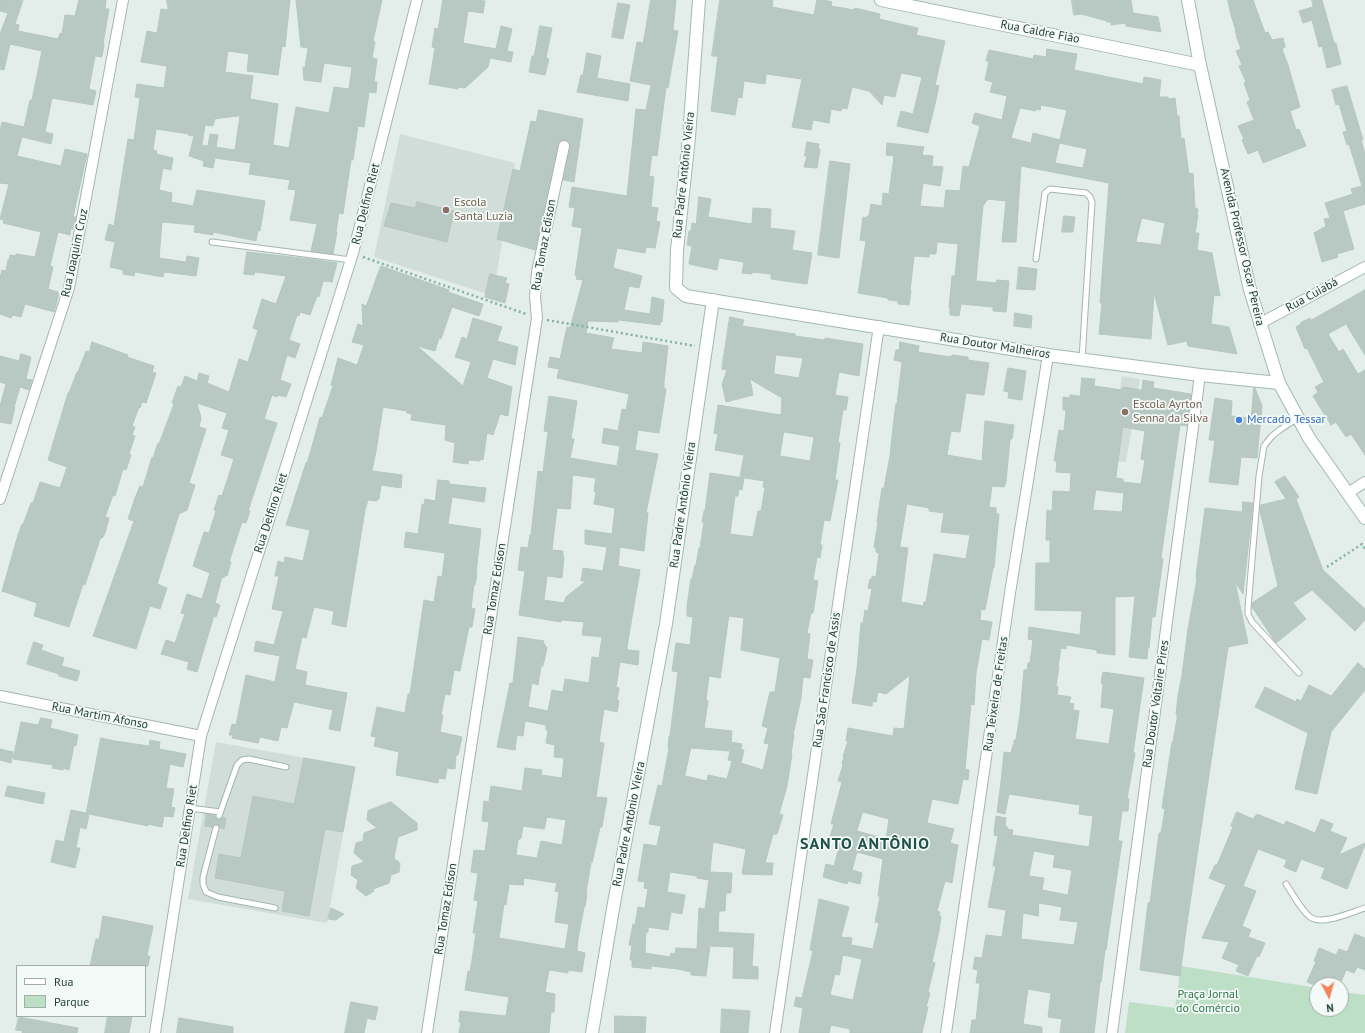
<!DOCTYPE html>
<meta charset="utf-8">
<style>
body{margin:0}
#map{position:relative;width:1365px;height:1033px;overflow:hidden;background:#e3ede9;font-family:"PT Sans",sans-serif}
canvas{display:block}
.legend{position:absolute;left:16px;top:965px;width:130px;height:52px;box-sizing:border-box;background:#f4faf7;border:1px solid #a0afab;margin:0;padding:5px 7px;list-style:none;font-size:12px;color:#223f38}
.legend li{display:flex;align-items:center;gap:8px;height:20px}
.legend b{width:20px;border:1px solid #a0afab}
.north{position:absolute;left:1309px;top:977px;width:40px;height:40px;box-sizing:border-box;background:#f4faf7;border:1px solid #a0afab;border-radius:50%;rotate:174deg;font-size:11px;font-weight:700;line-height:16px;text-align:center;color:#223f38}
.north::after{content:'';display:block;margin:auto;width:14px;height:18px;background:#f4835a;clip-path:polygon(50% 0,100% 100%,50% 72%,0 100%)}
</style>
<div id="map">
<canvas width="1365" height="1033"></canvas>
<ul class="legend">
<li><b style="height:5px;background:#fff"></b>Rua</li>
<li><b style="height:11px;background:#bcdfc6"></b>Parque</li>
</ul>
<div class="north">N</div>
</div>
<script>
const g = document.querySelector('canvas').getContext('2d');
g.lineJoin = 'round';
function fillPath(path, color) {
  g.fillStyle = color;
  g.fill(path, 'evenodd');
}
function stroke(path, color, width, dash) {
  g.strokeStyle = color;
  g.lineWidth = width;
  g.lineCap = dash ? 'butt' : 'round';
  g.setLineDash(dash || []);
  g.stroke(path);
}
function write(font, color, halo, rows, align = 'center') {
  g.font = font + ' "PT Sans",sans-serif';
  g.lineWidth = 3.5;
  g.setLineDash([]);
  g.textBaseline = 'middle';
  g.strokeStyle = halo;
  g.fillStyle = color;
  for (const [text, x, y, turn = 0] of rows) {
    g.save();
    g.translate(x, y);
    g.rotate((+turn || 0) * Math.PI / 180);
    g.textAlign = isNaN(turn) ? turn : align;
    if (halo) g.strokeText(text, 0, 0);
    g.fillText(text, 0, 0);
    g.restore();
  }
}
const built = new Path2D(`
 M400,134L515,163L493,296L374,257Z
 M1122,376L1140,379L1126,462L1109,460Z
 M216,742L355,767L327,923L188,899Z`);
const green = new Path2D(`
 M1181,966L1317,988V1009H1341V992L1365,995V1033H1125L1129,1002L1175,1008Z`);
const building = new Path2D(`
 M0,0H23L15,24L19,25L18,31L58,39L60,33L62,34L65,15L75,16L79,0H106L105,9H109L103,44H104L102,57L95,56L89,89L96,91L93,105L52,98L45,132L53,134L51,144L22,137L17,156L61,166L65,149L87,154L73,217H76L73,229L71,228L70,235L58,232L50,266L53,267L48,289L58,292L57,294H59L54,312L25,304L21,317L13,315L11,318L0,314V278L2,270L6,271L8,260H9L10,255L16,256V254L35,257L41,232L3,223L4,220L0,219L9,184L0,183V131L2,122L24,127L30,100H32L42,51L10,44L4,70L0,69V34L8,13L0,11Z
 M167,0H290L285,47L282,46L278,75L247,71L249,54L228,51L225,72L253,76L250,99L278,104L273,145L289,148L296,107L329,113L334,87L349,89L352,67L324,63L321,82L304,80L303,67L305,68L308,48L301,47L296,0H382L373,41L375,42L372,58L377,59L374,82H377L376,93L369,92L364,127L358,126L353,160H351L343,214L339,213L336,232H337L333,254L311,251L317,224L290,220L296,190L288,189L290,180L249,174L251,163L215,158L213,168L203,166L204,161L189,156L194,136L188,135L189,134L156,129L153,150L157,151L156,154L173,158L171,170L163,168L159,190L172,193L171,202L193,206L197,190L265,201L260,231L258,230L256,241L213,232V235L194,232L195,225L162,222L159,258L186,262L187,256L199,258L196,276L164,272L163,277L135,272L134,276L123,274V270L110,267L115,242L105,240L109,224L114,226L128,139L134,140L140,98L135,97L137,84L164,88L167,66L141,62L147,31L157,33L161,9L168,10ZM240,116L235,150L216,147L218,135L210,134L208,146L202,145L205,125L213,126L215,119Z
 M443,0H477L485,1L483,13L468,11L463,43L496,49L501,26L512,29L507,51L513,52L511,62L490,58L488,67L465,88L458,87V89L429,84L435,48L432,47L435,28L438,29Z
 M651,0H676L673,30L678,31L668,88L666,87L657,156L652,155L649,176L654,177L651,207L658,208L656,221L660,222L655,248L646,247L645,253L617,248L613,268L642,276L639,288L629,286L624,310L650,314L652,297L664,300L662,322H660V325L618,320V322L588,321L586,333L614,338L611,349L642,353L643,342L668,346L664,382V389H666L659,433L638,430L635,450L658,454L646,513H648L644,551L620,547L618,566L640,570L627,647L628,650L639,651L638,665L620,662L616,687L619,688L617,700L619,701L617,712L604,709L599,742L604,743L596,797L607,798L602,827H600L592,863L591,862L586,893H587L585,907H584L578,939L577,951L585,953L582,972L568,970V973L549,970L545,992L555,994L554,1012H551L549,1033H459L461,1022H459L460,1011L506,1016L509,997L465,990L468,971L470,972L472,960L476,933H473L478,901L474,900L478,873L471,872L474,850L485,851L489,822L482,821L484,801L489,802L491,786L522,791L525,768L542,770L541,775L562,778L564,758L554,757L555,745L546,743L548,730H546V725L525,721L523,736L517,735L515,750L497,747L510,683H513L518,637L544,641L543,644H545V646L547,647L544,662H543V666H541L538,685L532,683L528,707L548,711L552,690L563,692L565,679L589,683L592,657L599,658L602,637L582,635L584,622L562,620L561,622L519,615L525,571L518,570L521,547L528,548L530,535H531L538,471L543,472L548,432L544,431L549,396L577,401L571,439H574L570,458L617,466L620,446L602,443L604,428L618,431L622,409L626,410L629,394L557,378L559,369L548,367L550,357L560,359L567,327L570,328L583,280L576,279L577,276L575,275L582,228L572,226L575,208L569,207L572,187L627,196L636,109L646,110L651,85L630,81L637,42L643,43ZM573,475L596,478L594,491L596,492L594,504L615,508L612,534L585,530V544L607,547L603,571L583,568L581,581H586L566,597L564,603L544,600L547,576L562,578L564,557H563V551L552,550L557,508L570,509ZM547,817L566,820L562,845L541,841L537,858L516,855L518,840L521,838L523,826L544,829ZM524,878L557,883L555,891L559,892L555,922L569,924L565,949L499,938L504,904L506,905L509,884L523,885Z
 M720,0H773L772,7L814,15L817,0H824L832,2L831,6L854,10L855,8L880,14L879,19L918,28L916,35L945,41L935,85L939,86L935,104L928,133L897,126L901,111L913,114L922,77L901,73L895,97L884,95L882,105L869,91L852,87L847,109L842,108L841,111L831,109L829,123L813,120L811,130L792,127L802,79L766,74L765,84L744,81L742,98L738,97L735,115L711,111L718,56H712Z
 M1072,0H1131L1133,13L1158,17L1161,32L1126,26V23L1111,25V22H1107V21L1081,14L1074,15Z
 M1228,0H1253L1265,33L1268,32L1272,40L1283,38L1285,47L1282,49L1288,65L1300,107L1290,111L1296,130L1299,129L1306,146L1263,163L1258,150L1248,154L1242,140L1244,139L1238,126L1254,120L1247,102L1250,100L1244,83L1246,82L1239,66L1242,65L1236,51L1241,49L1236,35H1237L1235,31H1236L1231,15Z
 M1312,0H1322L1334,43H1336L1341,64L1327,68L1322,46L1319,47L1312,20L1303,23L1299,11L1313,7Z
 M618,3L630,5L623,39L612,37Z
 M540,26L552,28L546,58L549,59L545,75L529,72L532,56H534Z
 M1047,49L1077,54L1074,70L1143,84L1144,77L1161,80L1159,97H1168V99L1175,98L1177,116H1179L1181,139L1184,138L1189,174L1193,173L1195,208L1198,209L1197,215H1198L1195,233H1199L1197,250L1212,253L1220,296L1214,295L1211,324L1229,327L1237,354L1188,346L1187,341L1168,345L1154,293L1151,339L1099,334L1102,303H1100L1109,183L1021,166L1016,242H1002L1006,201L988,199L983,206L981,226L976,281L996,283L997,280L1009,281L1006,312L993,311V307L961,304L959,316L950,315V308H949L952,276H955L958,244L937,242L936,254H929V257L914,256L910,291H911L909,305L898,304V301L888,300V298L858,293L866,241L860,240L863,217L867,218V216H869L871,204L882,206L883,193L889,194L894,156L886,155L887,143L924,147L922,155L933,156L932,166L943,167L940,186L923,183L920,206L944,208L946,190L960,191L963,166L969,167L980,126L972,123L975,113L1002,120L1007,96L990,92L993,82L985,80L989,61H986L989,50L1033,59L1034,55L1046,57ZM1041,105L1067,110L1059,143L1087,149L1083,168L1055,163L1060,140L1033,133L1031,143L1011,138L1020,108L1036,111V109L1040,110ZM1142,218L1165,223L1161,245L1136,242Z
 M587,53L601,56L597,78L630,84L628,101L577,92L581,75H583Z
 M1347,86L1363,140H1361L1365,154V204L1343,211L1354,249L1337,254L1338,257L1322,262L1314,233L1326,226L1324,219L1330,218L1325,203L1353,194L1351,189L1362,186L1349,144L1347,145L1343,132L1347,131L1339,104L1336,105L1332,90Z
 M539,110L583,119L574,182L563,180L570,147V144L568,141L562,140L558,145L535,250L497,239L513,169L520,171L531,121L536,122Z
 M807,142L819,144L818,149H820L817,168L804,167L807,156H805Z
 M830,161L850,164L839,258L818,255Z
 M699,197L711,199L708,217L752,224L753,208L771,209L770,228L795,231L792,250L812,253L807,284L771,279V274L752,272V274L742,273L744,262L719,258L717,270L689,264L692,246L687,245L689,231H691L692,223L696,224Z
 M417,202L454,211L447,242L384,226L391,203L415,208Z
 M1064,216L1075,217L1073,232H1062Z
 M247,252L310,259L337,263L332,282L323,281L319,297L317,296L310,315L300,312L299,316L297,315L289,340L300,344L295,358L287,355L280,380L291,384L286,397L278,395L277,397L272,395L264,419L277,423L248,511H250L246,523L242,522L229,562H231L227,576L225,575L224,578L222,577L215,603L220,605L216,617L214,616L197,672L187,669L189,662L161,654L166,640L175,643L185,614L181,613L187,594L202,599L210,573L193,566L204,532L209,533L216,511L214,510L219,495L222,496L234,459L221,455L229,430L222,428L227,413L197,403L201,418L199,427L206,429L189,483L195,485L187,510L179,514L157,584L167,588L160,609L150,606L136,649L93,636L134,521L128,519L135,498L140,486L143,487L152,457L153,458L158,443L159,444L174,404L172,403L178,386L181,387L185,376L197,381L199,373L209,376L207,383L229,392L239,359L248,362L258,330L253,328L262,299L276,304L286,276L255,272L254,275L244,274Z
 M381,266L449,290L448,292L483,304L479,316L452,307L441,339L439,338L435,351L417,346L463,386L471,362L455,357L462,337L467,339L473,318L502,327L497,341L518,347L515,365L493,359L487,378L512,387L508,416L500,414L493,435L487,433L483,460L480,459V461L469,460L468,464L453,462L455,443L445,440L446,425L411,420L412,414L407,413V411L383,407L376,451L372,471L402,475L401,488L381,485L379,499H377V501L368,500L365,510L346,627L332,624L334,611L314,607L306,638L302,637L295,669L307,672L305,685L347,693L340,731L329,729L333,710L294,702L287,728L281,727L278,741L260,737L258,743L232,738L233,735H229L232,724L236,725L246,675L275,682L280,656L254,651L256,641L274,645L283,611L272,609L279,576H275L278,561L284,563L285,557L303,561L310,530L286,525L306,463H307L311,450L320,417L322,418L333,386L331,385L338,358L357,365L364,345L352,342L358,324L363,326L362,304L366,306Z
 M1019,267L1037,269L1035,290L1017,289Z
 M490,274L507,278L505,283L509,284L505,303L485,297Z
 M1365,290V355L1346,324L1328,334L1339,352L1343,349L1358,374L1365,370V455L1351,434L1346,437L1336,422L1331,425L1313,396L1318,392L1315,387L1324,382L1307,348L1305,349L1296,327L1301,324L1300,323L1310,318L1311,320Z
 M1015,313L1032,316L1031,328L1014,326Z
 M730,317L744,320L742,326L795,334V336L825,340V338L863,344L859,376L839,372L835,395L848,397L846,410H843L838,442L840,443L835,480H838L830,521L824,520L820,545H822L820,558L817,557L813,580L818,581L813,613H811L807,633L810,634L807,659L813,660L810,678L803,677L801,698L793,735H794L791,754H792L787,786L779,814L783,815L777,834H773L765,863H773L772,875L742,874L746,849L713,842L709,880L697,878V876L670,872L667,892L685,895L682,914L671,912L668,930L648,927V932H646L645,953L670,957L671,953L675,954L676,948L697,949L699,908L705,909L710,872L732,873L731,893H726L725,911H719L718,932L754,934L752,966L758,967V979L733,978L734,947L710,946L706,976L691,975V972L678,969L651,966V969L632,967V960H630L632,945H629L633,924L635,925L638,907L645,908L648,889L644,888L645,882L638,881L644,844L657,846L661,826L649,824L658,785L662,786L669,748H668L669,736H670L678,672L672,671L676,643L690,645L693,617L687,616V606L691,579H692L695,565H696L699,548H700L704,522H702L704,511H705L710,473L744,478L742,490L739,489L738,496H735L730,534L753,537L758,511H761L765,488L763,487L764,481L740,477L744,455L715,450L718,434L714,433L718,405L781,415L782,398L750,379L753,395L726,402L722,384L727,370L722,369ZM776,355L803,358L799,378L774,374ZM784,432L814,437L810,461L780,456ZM729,616L744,618L741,650L780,658L775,692H770L762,726L768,728L764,743L769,744L763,770L741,763L744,750L741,749L742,744L731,742L732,731L704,728L708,701L706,700L709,676L720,678ZM691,748L730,751L728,760L732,761L727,779L708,775L707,781L685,776Z
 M92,342L128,355L127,357L154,366L152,372L156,373L146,403L142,402L140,408L139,407L132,426L135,427L132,435L135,436L129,454L131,455L126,470L123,469L115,496L113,495L105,517L109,518L105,533L103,537L100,539L85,585L83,584L69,627L34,616L37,603L2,591L18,535L22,524L23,525L31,503H33L40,482L60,488L67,467L48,460L68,393H69L77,372H78L86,351L89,352Z
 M900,342L919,346L918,352L951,357L952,355L968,357V360L989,363L984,395L966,393L960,432L951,431L947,455L982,461L985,421L1014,425L1012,439H1010L1006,482L1004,487L992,486L989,507L996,508V514H999L994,568H993L985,610L981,609L980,620L992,622L989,640L982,639L976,673L974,705L971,704L965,769L969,770L968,780L963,779L958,804L932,799L927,823L954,829L950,843L958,845L952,883L945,881L937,911L940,912L939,916H941L939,931L932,962L935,963L928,992L930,993L926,1007H928L922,1033H850V1029L831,1025L829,1033H799L803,1008L794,1006L796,997L802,998L808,972L813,951L810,950L819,899L849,907L841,937L852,938L851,945L873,949L879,923L875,922L880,897L878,896L883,859L857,852L852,870L862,873L860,884L848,881L847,884L823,877L826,864L834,866L841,840L830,837L834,824H831L842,782L838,781L843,765L842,764L844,757L843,756L848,741H846L848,728L893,736L894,728L904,729L910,675L886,694L878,692L876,702L873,701L872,706L852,703L857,669L861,623H863L865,610L868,611L872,589L868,588L870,579H872V576L876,577L879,553L876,552V547H874L878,522H877L879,508L882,488H884L890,456L894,418L896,404H897L902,362L894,360L896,350H899ZM907,504L929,508V511L944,513L941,532L970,535L966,559L934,554L926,602H924L923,606L901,602L908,548L900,547ZM863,812L889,819L886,839L857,831ZM843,955L862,959L853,1000L830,995L835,974L839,975Z
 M21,354L31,357L26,379L32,380L29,390L20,387L14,407H15L11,424L0,422V406L6,384L0,382V356L19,361Z
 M1008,368L1026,371L1022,400L1008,398L1009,392L1004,391Z
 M1082,378L1095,379L1094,386L1122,390L1123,387L1142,390L1143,380L1154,382L1153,388L1191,394L1187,426L1180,425L1161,558L1163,559L1155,617H1152L1149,648H1148L1147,659L1129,657L1135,596L1115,597V655L1097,653V650L1066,645V649L1061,648L1058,667H1059L1056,686L1058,687L1057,695L1071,697L1069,703L1074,704L1073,710L1079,711L1075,739L1109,744L1114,709L1101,707L1103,683H1101L1103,672L1144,678L1133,753H1135L1127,799H1129L1128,811H1122L1118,841H1122L1106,950H1105L1101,982H1100L1094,1033H1060L1062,1019L1048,1017L1051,993L1028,989L1023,1024L1042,1027V1033H970L972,1020H976L980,983H976L978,970L973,969L975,957L982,958L986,935L1002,937L1006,910L988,907L996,866H993L998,836L994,835L995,832H994L996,816L1006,818L1005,827H1008L1007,829L1013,830L1012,835L1089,847L1093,816L1079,814L1080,805L1009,794L1005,814L997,812L1001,782L1004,752L1011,753L1013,745H1014V740H1016L1020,714L1024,670H1027L1028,663H1030L1033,640L1028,639L1029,627L1080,635L1082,611L1035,610L1036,563H1050V540H1046L1047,510L1052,511L1053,491L1070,492L1071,473L1056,472L1057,461H1054L1059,430L1064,431L1066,410H1063V397L1070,398V395L1080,396ZM1123,427L1145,431L1141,459L1145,460L1141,484L1123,482V479L1116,478ZM1096,490L1124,493L1122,512L1093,510ZM1034,851L1055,855L1053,867L1072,870L1068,895L1042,890L1044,878L1029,876ZM1039,903L1062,907L1060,920L1078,922L1074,945L1021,939L1023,913L1038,916Z
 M1254,388H1255L1262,406L1257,458L1241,457L1238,485L1209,482L1215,440H1209L1215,398L1232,401L1231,416L1251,418Z
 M1285,476L1299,497L1296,499L1323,570L1365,609V620L1355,631L1312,590L1293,603L1306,619L1276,643L1252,607V603L1278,586L1260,511L1261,505L1286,499L1275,482Z
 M438,480L449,481V484L486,488L484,502L452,497L448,524L481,529L476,573H477L475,585L474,584L471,608L475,609L472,627H469L460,671L454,670L450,695L445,694L441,715H443L440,732L462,737L458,755H456L455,769L447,768L445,779L439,778L438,783L396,775L399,752L374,746L376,737L371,736L377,707L405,713L408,694H410L424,600L434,602L438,576L442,577L445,553L404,547L406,532L418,534L422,504L424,505L425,499L435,501Z
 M1243,502L1253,503L1243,594L1235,582L1248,643L1228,647L1186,930L1180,976L1140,970L1146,920L1148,903H1150L1159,833H1161L1165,809L1162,808L1172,742H1173L1177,719V714H1176L1178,696L1182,675L1188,629L1197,579H1196L1197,568L1205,508L1242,512Z
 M34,642L43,645L41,650L64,658L59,674L27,664Z
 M1358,663L1365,669V690L1331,732L1317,794L1295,789L1308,733L1255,707L1265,687L1296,702L1297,699L1301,701L1309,685L1331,696Z
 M62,666L80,671L77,681L59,676Z
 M41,718L52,720L50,728L78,735L76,746L74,745L69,770L63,768V770L52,768L53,765L13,759L21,722L38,725Z
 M101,738L115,741L149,746L150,740L160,742L159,749L186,754L183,767L170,764L166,788L174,789L171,807L175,808L173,817L164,816L162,827L148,824V826L89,814L86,829L80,827L76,848H80L75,868L51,862L56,840L64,842L71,810L86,813Z
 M0,749L13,752L11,763L0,760Z
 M304,758L355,767L343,832L325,829L309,916L282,911L285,891L215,878L219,854L241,858L253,796L294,804Z
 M8,786L45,793L43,804L5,796Z
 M391,802L417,823V830L398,837L394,858L400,863L399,872L391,875L389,883L373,889L374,891L366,896L356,888L358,880L351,875L352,866L364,862L354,853L356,843L363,841L364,833L377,828L367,820L368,811Z
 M1237,812L1253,819L1257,814L1284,825L1286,821L1315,833L1321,819L1333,824L1330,831L1347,838L1339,855L1365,843V845L1347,889L1321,878L1325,868L1301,859L1296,872L1284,867L1287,860L1258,849L1243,886L1256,891L1242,926L1251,930L1248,937L1265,943L1259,957L1257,956L1248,976L1236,971L1239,965L1222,958L1229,942L1202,938L1226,885L1209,878L1215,865H1217L1233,827L1231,826Z
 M207,814L215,816L218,820L221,819L223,817L226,818L224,829L220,828L219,825L217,824L212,827L205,826Z
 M331,908L344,914L336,920L328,919Z
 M103,916L153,926L147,956H150L148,966H90L96,939H99Z
 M1355,934L1365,938V970L1357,967L1354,973L1346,970L1340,985H1332L1322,982L1320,985L1317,986L1307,982L1316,962L1314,961L1319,948L1336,955L1339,949L1347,952Z
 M351,1002L378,1007L375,1020L367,1018L364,1033H345Z
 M722,1009L750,1011L748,1033H721Z
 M108,1016H132L129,1033H105Z
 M615,1016L646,1017L645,1033H615Z
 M19,1017L78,1028L77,1033H22L23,1031L16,1030Z
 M179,1018L233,1027V1033H177Z`);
const path = new Path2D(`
 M363,257L526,314
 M547,320L695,346
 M1327,567L1362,544L1365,549`);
const lane = new Path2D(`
 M212,242L351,260
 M1036,259L1045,193L1050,189L1086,193L1090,197L1092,202L1082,359
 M1298,418L1281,429L1272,436L1264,446L1259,476L1248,608V614L1252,622L1299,673
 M190,808L220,812
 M219,816L237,765L242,760L249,759L286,767
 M216,828L203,877V884L206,892L218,897L275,908
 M1286,884C1293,894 1300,909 1310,917C1322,926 1352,912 1365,908`);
const street = new Path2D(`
 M1259,324L1365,267
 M1348,493L1365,482
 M0,499L69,288L123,0
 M0,696L201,736
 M155,1033L201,736L353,253L417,0
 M427,1033L537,318L535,297L537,272L564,146
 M775,1033L879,326
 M946,1033L1010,593L1048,355
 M1112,1033L1200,375`);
const secondary = new Path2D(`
 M699,0L689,137L677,250L676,288L686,296L1048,355L1200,375L1279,383
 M881,0L1200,65
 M1188,0L1200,65L1250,290L1279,383L1309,438L1365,518
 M592,1033L614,903L666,624L713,300`);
const markers = [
 [446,210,4,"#8d6e63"],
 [1125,412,4,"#8d6e63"],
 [1239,420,4,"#3f7fe0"]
];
const streetNames = [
 ["Rua Caldre Fião",1040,32,11],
 ["Rua Padre Antônio Vieira",684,175,-84],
 ["Rua Delfino Riet",366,204,-76],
 ["Rua Tomaz Edison",544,245,-80],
 ["Avenida Professor Oscar Pereira",1242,247,77],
 ["Rua Joaquim Cruz",75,253,-78],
 ["Rua Cuiabá",1312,295,-29],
 ["Rua Doutor Malheiros",995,346,9],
 ["Rua Padre Antônio Vieira",683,505,-82],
 ["Rua Delfino Riet",271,513,-72],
 ["Rua Tomaz Edison",495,589,-81],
 ["Rua São Francisco de Assis",827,680,-82],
 ["Rua Teixeira de Freitas",996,694,-82],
 ["Rua Doutor Voltaire Pires",1156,704,-82],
 ["Rua Martim Afonso",100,716,11],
 ["Rua Padre Antônio Vieira",629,824,-79],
 ["Rua Delfino Riet",187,826,-81],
 ["Rua Tomaz Edison",446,909,-81]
];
const educationNames = [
 ["Escola",454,203],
 ["Santa Luzia",454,217],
 ["Escola Ayrton",1133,405],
 ["Senna da Silva",1133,419]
];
const shopNames = [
 ["Mercado Tessar",1247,420]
];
const parkNames = [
 ["Praça Jornal",1208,995],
 ["do Comércio",1208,1009]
];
const districtNames = [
 ["SANTO ANTÔNIO",865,844]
];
fillPath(built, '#d1ddd8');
fillPath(green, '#bcdfc6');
fillPath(building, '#b8c8c2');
stroke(building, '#b5c7c0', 1);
stroke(lane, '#a5b5b0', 7);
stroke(street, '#a5b5b0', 12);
stroke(secondary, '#a1b9b1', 14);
stroke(path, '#83b1a4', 2.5, [2, 3]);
stroke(lane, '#fff', 5);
stroke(street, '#fff', 10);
stroke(secondary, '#fff', 12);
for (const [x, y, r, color] of markers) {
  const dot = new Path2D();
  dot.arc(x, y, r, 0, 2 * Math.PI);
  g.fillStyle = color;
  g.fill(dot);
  stroke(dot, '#f4faf7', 1.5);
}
write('12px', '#223f38', '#f4faf7', streetNames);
write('12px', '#785e54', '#f4faf7', educationNames, 'left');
write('12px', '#366cbe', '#f4faf7', shopNames, 'left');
write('12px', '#2c774a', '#f4faf7', parkNames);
g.letterSpacing = '1px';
write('bold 16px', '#1e5246', '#f4faf7', districtNames);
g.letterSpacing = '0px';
</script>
